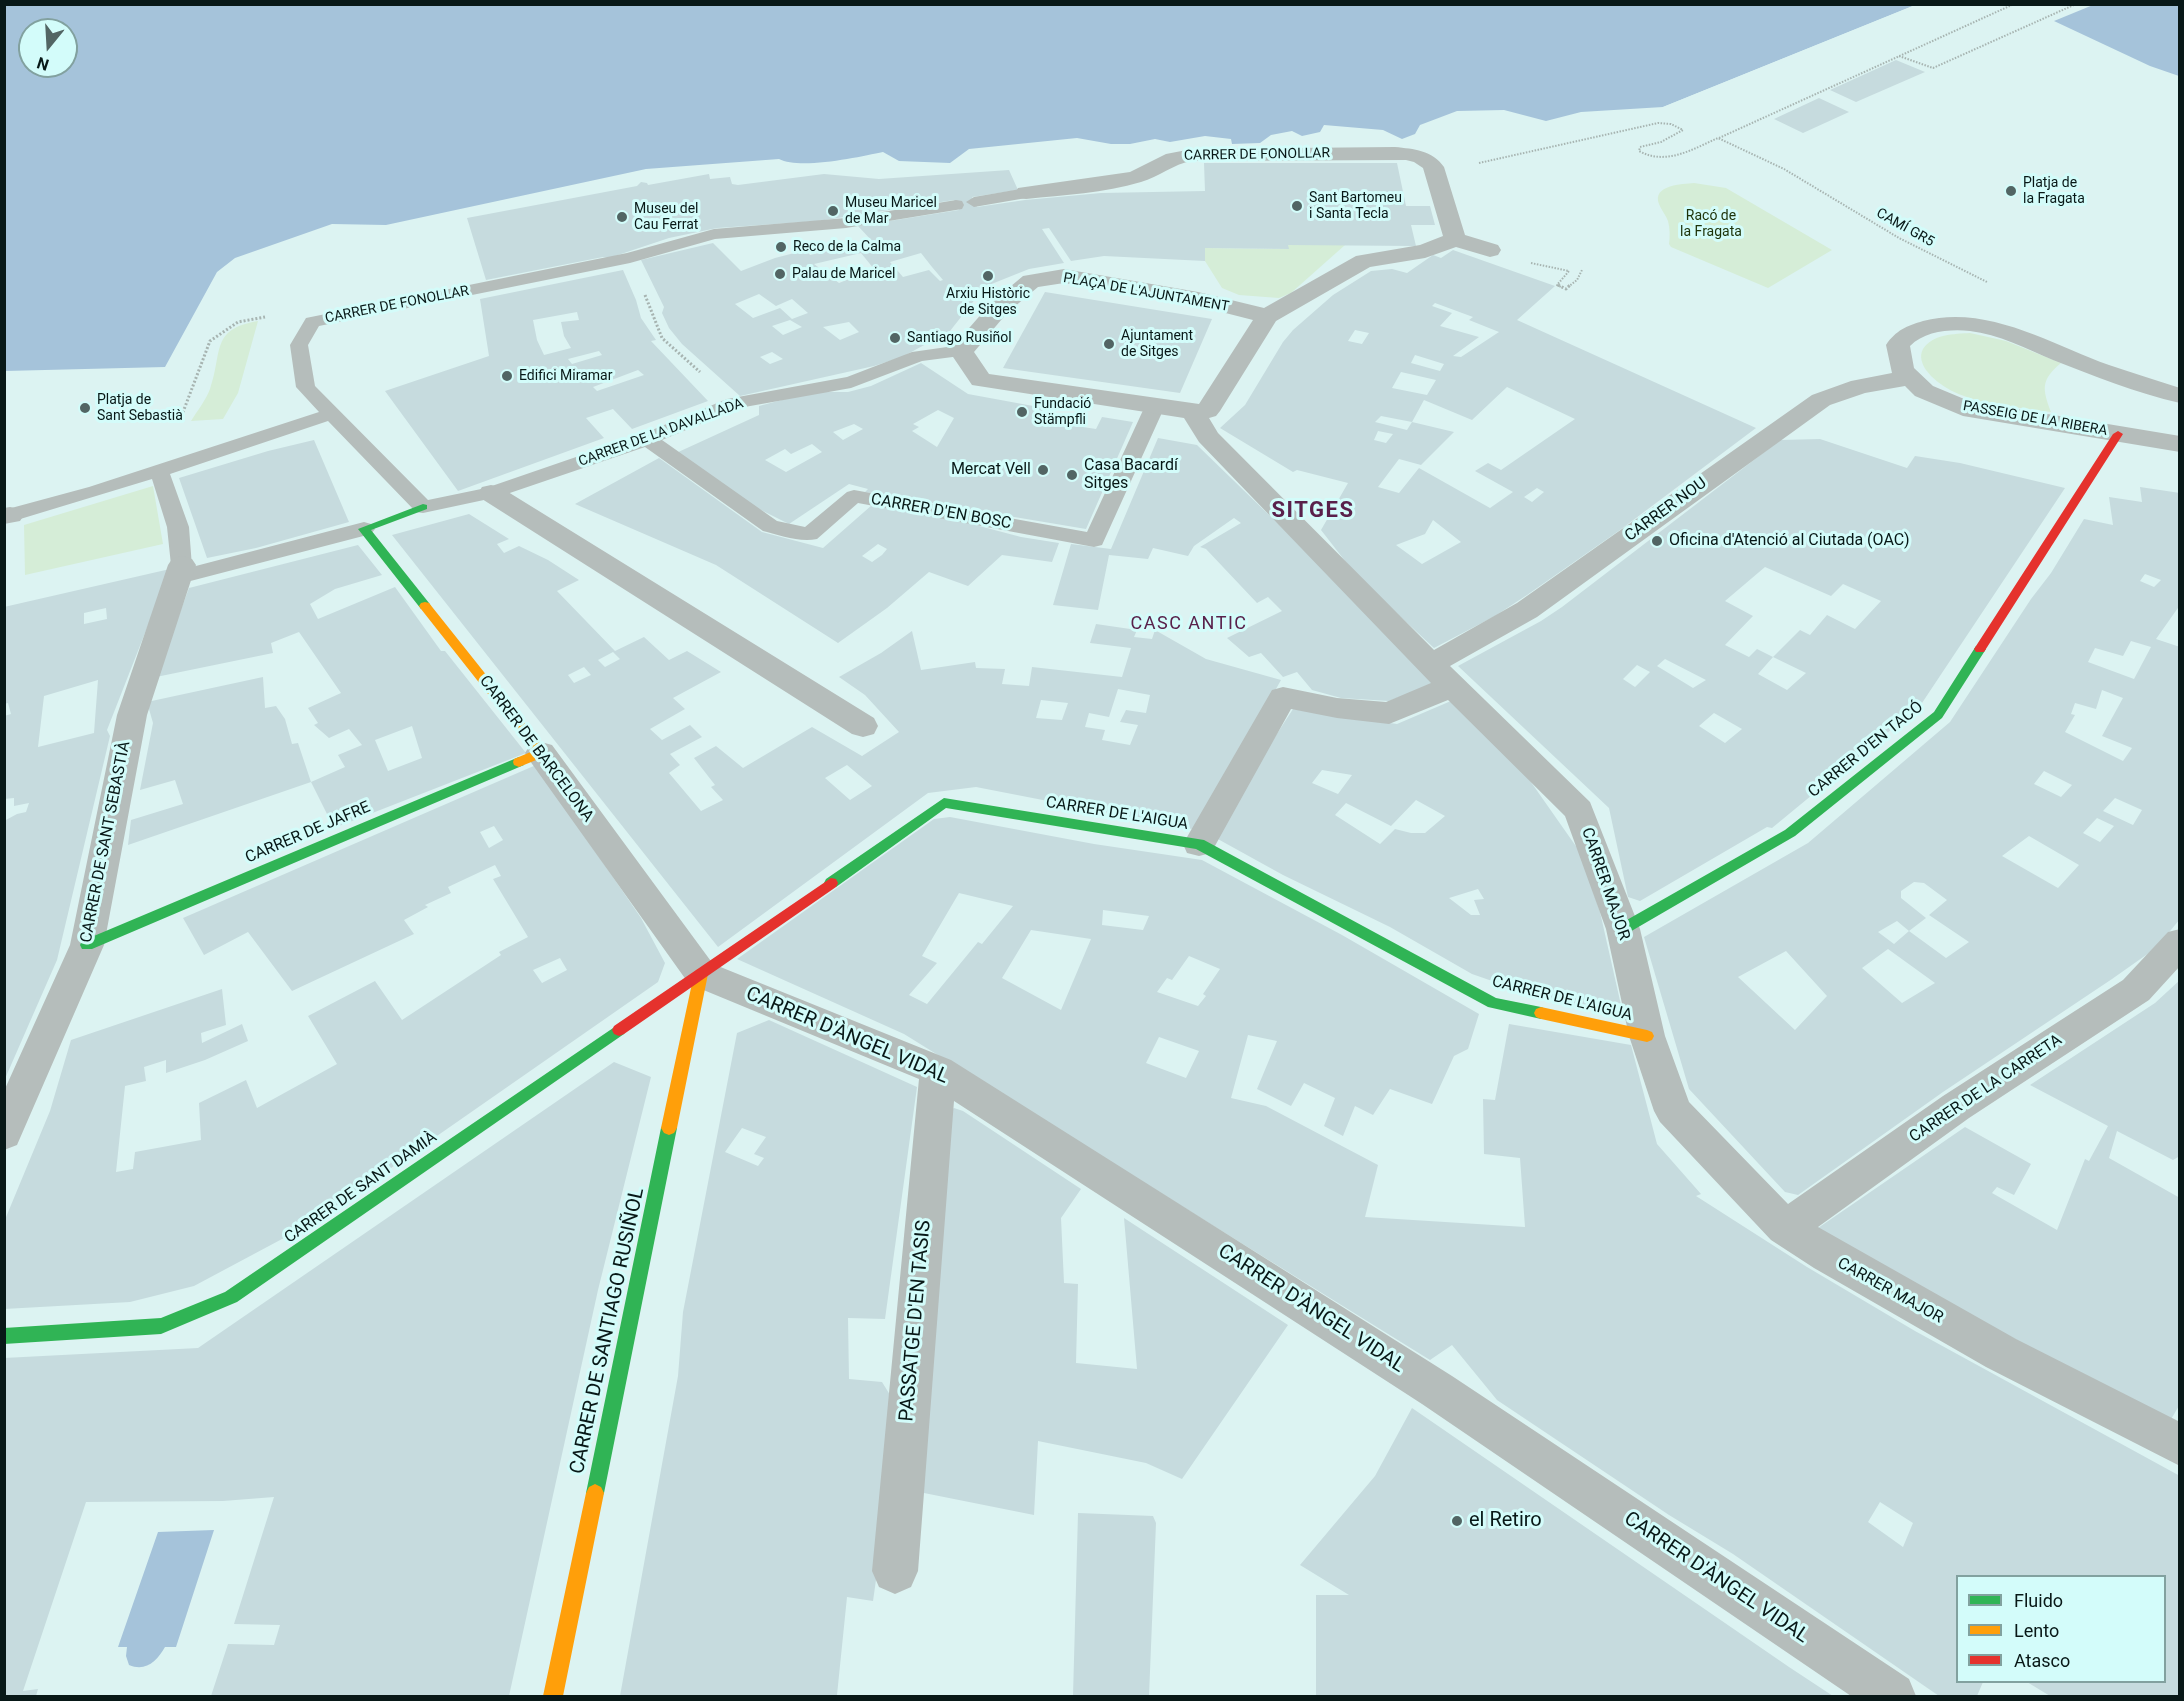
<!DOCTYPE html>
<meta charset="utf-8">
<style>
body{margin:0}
#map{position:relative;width:2184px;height:1701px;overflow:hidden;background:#dcf3f2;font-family:Roboto,sans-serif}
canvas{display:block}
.frame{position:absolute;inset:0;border:6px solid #081817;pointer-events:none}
.legend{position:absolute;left:1956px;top:1575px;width:210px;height:108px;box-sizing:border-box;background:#d3fcfa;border:2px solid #82a19f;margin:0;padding:8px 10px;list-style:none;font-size:18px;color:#081817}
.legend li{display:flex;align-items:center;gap:12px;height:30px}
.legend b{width:30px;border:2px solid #82a19f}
.north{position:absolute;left:18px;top:18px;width:60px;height:60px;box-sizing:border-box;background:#d3fcfa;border:2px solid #82a19f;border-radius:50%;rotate:198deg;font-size:16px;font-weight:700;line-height:24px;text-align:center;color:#081817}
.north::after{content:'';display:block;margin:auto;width:21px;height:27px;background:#526564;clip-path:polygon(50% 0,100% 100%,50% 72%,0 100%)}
</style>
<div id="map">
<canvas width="2184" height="1701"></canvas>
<div class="frame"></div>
<ul class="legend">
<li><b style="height:8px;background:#30b455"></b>Fluido</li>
<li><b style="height:8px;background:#ff9f0a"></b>Lento</li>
<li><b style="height:8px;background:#e5322d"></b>Atasco</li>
</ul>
<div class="north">N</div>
</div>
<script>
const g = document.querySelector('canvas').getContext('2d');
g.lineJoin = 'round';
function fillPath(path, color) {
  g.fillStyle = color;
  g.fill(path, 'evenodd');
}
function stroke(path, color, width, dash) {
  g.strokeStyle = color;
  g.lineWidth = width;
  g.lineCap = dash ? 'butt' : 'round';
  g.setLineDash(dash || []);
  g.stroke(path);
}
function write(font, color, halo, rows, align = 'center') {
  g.font = font + ' Roboto,sans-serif';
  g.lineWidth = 6;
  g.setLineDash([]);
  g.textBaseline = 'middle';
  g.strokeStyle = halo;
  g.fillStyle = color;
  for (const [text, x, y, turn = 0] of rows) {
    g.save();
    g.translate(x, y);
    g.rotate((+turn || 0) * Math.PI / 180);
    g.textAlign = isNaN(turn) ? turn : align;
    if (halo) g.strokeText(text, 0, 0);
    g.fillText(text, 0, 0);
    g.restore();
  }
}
const green = new Path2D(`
 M1694,183L1726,188L1832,250L1768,288L1671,247L1669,244C1670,237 1670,228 1668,221C1666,215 1661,210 1659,204C1652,185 1682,184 1694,183Z
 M1288,245H1345L1291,293L1279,298L1239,295L1222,288L1205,261V248L1288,249Z
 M258,321L238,393L223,419L191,421C197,411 206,400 210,389C223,352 210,329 258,321Z
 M1970,333L2006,341L2061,363C2041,380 2042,388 2051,412C2012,406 1952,405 1926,370C1922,364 1919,356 1923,349C1933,334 1954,334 1970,333Z
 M153,486L163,544L25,575L24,525Z`);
const water = new Path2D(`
 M4,5H1915L1663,107L1581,112L1546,121L1504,110L1457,111L1420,125L1415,134L1402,139L1383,130L1324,125L1320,132L1302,136L1292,131L1271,135L1260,143L1232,144L1231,139L1205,136L1170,142L1155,139L1130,144H1111L1077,138L969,149L950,163L899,161L883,152C859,157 800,170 779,159L646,169L386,225L332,224L235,258L217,272L165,367L5,371ZM30,30H66V66H30Z
 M2093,5H2179V76L2150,66L2054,21Z
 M214,1530L176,1647H165C157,1661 146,1672 129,1665L126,1656L127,1647H118L158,1532Z`);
const pier = new Path2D(`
 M1918,4L1916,7L1667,108L1663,107Z`);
const building = new Path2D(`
 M1896,60L1925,72L1856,102L1830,90Z
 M1819,98L1849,112L1803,133L1774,119Z
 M1204,163H1397L1406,206H1430L1435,225H1411L1416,246L1288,245L1289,249L1205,248V261L1104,256L1071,261L1049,228L1042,229L1064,263L1029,269L979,289L981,295L976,298L950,331L902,357L874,366L740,396L682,344L669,328L662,313L664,307L641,260L713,243L741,271L775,258L806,250L810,255L872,241L858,226L959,210L954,200L818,221L717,228L669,238L609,258L603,257L486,280L467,218L637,186L641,182L647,183L648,185L709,174L710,179L730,177L732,184L738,185L824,174L879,179L1009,170L1018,190L972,197L977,207L1025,200L1101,193L1205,191ZM861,253L874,269L839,283L814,264ZM921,253L932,267L943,280L940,281L929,270L903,277L890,262ZM759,294L776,306L792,299L808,313L792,319L780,308L753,318L735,304ZM790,320L802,327L783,335L772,326ZM849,322L859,332L840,340L823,327ZM772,352L783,359L770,364L760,357Z
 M1453,250L1555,286L1517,320L1756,428L1620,530L1527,595L1495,616L1434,648L1356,575L1321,530L1348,483L1297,470L1293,472L1220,428L1245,405L1283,342L1293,330L1333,295L1371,271L1392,269L1407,273L1433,255L1441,258ZM1435,303L1473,317L1469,320L1499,332L1461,357L1453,356L1479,337L1440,326L1452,313L1432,306ZM1355,330L1369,333L1362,344L1348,341ZM1415,355L1444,364L1440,371L1411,363ZM1401,372L1436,380L1427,395L1392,388ZM1507,387L1575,419L1501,470L1488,463L1475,471L1513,492L1490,508L1419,468L1399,493L1378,487L1399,459L1421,465L1454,432L1412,422L1407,430L1375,422L1381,416L1412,422L1424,400L1472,420ZM1378,431L1393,434L1386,443L1374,440ZM1537,488L1544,492L1532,502L1524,497ZM1433,520L1461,542L1422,564L1396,545L1425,534Z
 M623,270L636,300L641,318L656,340L651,341L708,401L632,429L613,409L586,418L604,438L458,491L385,391L489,356L480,299ZM577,312L579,320L561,322L564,336L571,348L544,355L537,340L533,320ZM599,351L602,355L572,364L568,359ZM638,370L644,375L597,391L593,387Z
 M1045,292L1212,319L1180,393L1003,368Z
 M921,363L968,394L1044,408L1037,420L1096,429L1102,417L1133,422L1086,529L865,492L868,489L849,484L789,524L739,499L674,454L759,415V406L812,392H848L871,386ZM938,410L954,418L937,447L912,431L919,427L913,424ZM854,424L863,429L843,440L833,432ZM812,444L822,452L786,472L765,460L785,449L791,454Z
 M1158,438L1197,445L1440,681L1389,701L1341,698L1312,690L1297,672L1283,677L1261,653L1249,657L1227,638L1282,611L1268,597L1257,603L1206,549L1200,547L1241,523L1234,518L1194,546L1188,556L1153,548L1148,559L1109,555L1098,610L1053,605L1071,544L1111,549Z
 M1820,439L1907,468L1915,456L1960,463L2065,488L1920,706L1772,828L1767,827L1640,901L1628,897L1609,808L1458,666L1541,621L1562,607L1780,440ZM1765,567L1831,596L1843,584L1881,601L1855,629L1827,615L1810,635L1800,630L1773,657L1806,673L1787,690L1758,674L1773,657L1757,649L1749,657L1725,645L1753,616L1725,601ZM1665,659L1706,680L1693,688L1657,666ZM1637,665L1650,672L1635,687L1623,679ZM1714,713L1742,729L1725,743L1699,726Z
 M314,440L349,522L256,548L207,558L179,478L268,451Z
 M659,458L762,532L823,548L872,505L968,523L1021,537L1059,543L1052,562L1002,555L968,586L929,572L887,608L838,643L716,565L575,504ZM878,544L887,549L882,555L872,562L862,556Z
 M2140,487L2180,493V605L2156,639L2180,647V919L2156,948L2112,979L1943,1092L1798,1195L1785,1192L1689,1089L1644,937L1808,843L1950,722L2031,599L2051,573L2084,519L2113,525L2109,497L2142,502ZM2145,574L2161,580L2154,587L2140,581ZM2131,641L2151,647L2134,679L2088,662L2095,648L2123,656ZM2102,690L2123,698L2102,736L2132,748L2123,761L2065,732L2075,715L2071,714L2075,703L2096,709ZM2044,771L2072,785L2061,797L2034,784ZM2115,798L2142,810L2133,825L2103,811ZM2097,818L2114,826L2100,842L2083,833ZM2029,836L2079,865L2058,888L2002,856ZM1914,882L1924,883L1947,900L1929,915L1969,942L1946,958L1909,931L1894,944L1878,932L1897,921L1909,931L1926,918L1901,898V891ZM1888,949L1935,983L1902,1003L1862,968ZM1786,951L1827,996L1795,1030L1738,977Z
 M469,514L509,539L497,544L504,553L519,546L548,560L579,580L557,591L615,651L644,637L669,660L687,651L721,672L673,698L685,709L650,729L662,740L690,725L702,737L670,754L680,765L669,773L701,811L723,800L711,787L715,785L694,758L716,746L743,768L812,727L862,756L899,732L865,695L839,677L881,653L912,631L921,670L975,662L976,668L1005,669L1002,684L1029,686L1032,667L1122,677L1131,648L1090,643L1096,624L1137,630L1134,637L1152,639L1155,630L1206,659L1281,680L1197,830L976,787L928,793L718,947L392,535ZM613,652L620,659L605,667L598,660ZM584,667L591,675L574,683L568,675ZM1118,689L1150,695L1146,713L1126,710L1120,722L1138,725L1130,745L1102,740L1105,730L1085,727L1089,713L1109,717ZM1041,700L1068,703L1062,720L1036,718ZM847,765L872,786L850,800L825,778Z
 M358,545L382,575L335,589L310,604L318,619L395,587L441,651H445L526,753L334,828L311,782L345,767L338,755L362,745L349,729L329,738L314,725L318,723L308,708L341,693L299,632L271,643L273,653L156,677L189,588ZM412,726L422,758L388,771L375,740Z
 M170,569L107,730L110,736L57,960L4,1081V821L17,814L26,812L29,803L14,806V798L4,799V716L11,714L8,703L4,704V607ZM106,608L107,619L84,624V613ZM98,680L94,733L38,747L44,696Z
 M263,677L265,708L276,706L285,719L292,744L298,743L311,782L128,845L131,820L183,804L175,780L140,790L153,723L147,702Z
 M1458,698L1526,775L1580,852L1600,912L1623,1014L1544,999L1472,974L1390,927L1283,875L1216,838L1260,760L1293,709L1397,724ZM1322,770L1352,775L1338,794L1312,783ZM1416,800L1445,816L1425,833H1411L1395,829L1380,844L1335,815L1346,803L1391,826ZM1478,889L1484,899L1474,900L1480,915H1471L1449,898Z
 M536,765L641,918L665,963L658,982L312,1223L194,1286L130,1302L4,1309V1222L50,1111L71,1040L222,989L226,1025L201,1033L202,1043L242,1024L248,1041L205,1060L166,1073V1060L144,1067L146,1081L125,1086L116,1172L133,1169L135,1152L201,1140L199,1103L246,1080L257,1108L337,1064L308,1016L375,981L402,1020L501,955L499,952L528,937L493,879L501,876L495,865L448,887L451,893L425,905L428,907L404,920L414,934L292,991L248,932L204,955L183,918ZM494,826L503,840L489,848L480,832ZM560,958L567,970L542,983L533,970Z
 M950,817L1094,844L1202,860L1342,935L1479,1014L1468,1049L1454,1056L1432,1104L1390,1089L1373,1115L1355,1106L1343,1136L1324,1126L1335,1098L1304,1083L1291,1106L1257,1089L1277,1041L1248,1035L1231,1098L1266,1106L1378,1165L1365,1217L1525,1227L1520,1158L1484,1154L1483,1099L1495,1100L1509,1024L1631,1045L1657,1144L1701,1194L1696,1196L1807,1267L1915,1331L2180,1476V1696H2050L2027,1682H2164V1576H1958V1682H1983L1977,1696H1939L1733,1554L1669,1515L1497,1400L1452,1345L1430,1360L904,1034L737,959L934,819ZM959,893L1013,906L982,944L978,942L927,1004L909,995L937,963L922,956ZM1103,910L1149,916L1143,930L1102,925ZM1031,930L1091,939L1061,1010L1002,978ZM1189,956L1220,969L1203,994L1206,996L1198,1006L1157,992L1167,978L1172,980ZM1159,1037L1199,1051L1186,1078L1146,1063ZM1880,1502L1913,1523L1903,1547L1868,1522Z
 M2180,980V1156L2173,1160L2117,1131L2109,1158L2180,1198V1404L2170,1421L1922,1290L1818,1228L1965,1127L2031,1164L2014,1195L1997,1187L1992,1193L2057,1230L2085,1159L2089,1161L2108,1126L2030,1085L2155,1003Z
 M769,1020L917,1087L885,1319L848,1318L849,1379L882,1382L900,1411L873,1601L847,1597L837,1695L620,1696L678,1376L683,1312L737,1033ZM742,1128L766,1137L754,1154L764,1158L758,1166L725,1152Z
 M614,1062L651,1077L598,1290L509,1696H211L228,1644L274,1645L280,1625L234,1624L274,1497L223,1501L86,1502L23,1691L38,1689L36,1696H4V1358L198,1348Z
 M954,1108L963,1111L1081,1189L1061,1218L1064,1283L1078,1284L1076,1363L1137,1369L1124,1218L1288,1325L1182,1479L1146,1463L1038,1441L1034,1515L919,1492L951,1110Z
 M1412,1408L1789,1667L1833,1696H1316V1595H1349L1300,1565L1375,1476Z
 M1078,1513L1153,1516L1156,1523L1149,1696H1073Z`);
const pathFar1 = new Path2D(`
 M1899,56L1933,68L2076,4
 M1719,138L2014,4
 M1479,163L1658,123L1671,124L1683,130L1661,142L1640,147L1639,151C1666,166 1693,149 1718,138L1784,169L1899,238L1987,282
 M1531,263L1569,271L1557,285L1561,287
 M1568,287L1577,280L1582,270`);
const path = new Path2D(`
 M1558,285L1566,289L1570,285
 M645,295L662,338L700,372
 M180,420L210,341L238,322L265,317`);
const lane = new Path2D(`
 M1026,188L1032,189L1034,193L1032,197L974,207L966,202L974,197Z
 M956,200L962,201L964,205L962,209L846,228L715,239L630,263L319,326L308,345L315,386L428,500L486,488L640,435L727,399L847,377L912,352L961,345L968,347L970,351L968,355L922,361L851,388L739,408L662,440L777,521L805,527L847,492L854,490L1087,532L1145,406L1148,402H1162L1165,406L1102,545L1094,547L858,503L817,539C800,543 779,535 763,531L645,447L498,497L423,513L416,512L328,421L170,474L189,527L192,567L364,522L371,524L375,529L371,534L179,584L171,582L168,577L171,572L177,571L171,565L167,527L152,479L17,520H4V510L89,487L319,412L296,387L290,345L306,318L627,253L714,229L846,218Z`);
const street = new Path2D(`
 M1395,147C1414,149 1432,150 1444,167L1465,235L1498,245L1501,250L1498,255L1490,257L1456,247L1425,258L1370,267L1276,321L1220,411L1216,416L1209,418L1218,433L1434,650L1517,603L1812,395L1851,381L1892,373L1886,345C1896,330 1907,326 1923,321C1987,304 2051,344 2109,365C2132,373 2156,380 2180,388V403C2136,393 2094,376 2053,360C2027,349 1998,334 1970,331C1950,329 1925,331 1910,346L1914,368L1933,386L1969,401L2180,436V452L1963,416L1915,396L1905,386L1865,393L1830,405L1537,617L1450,666L1590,802L1640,929L1665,1036L1689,1102L1788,1204L1943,1096L2123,980L2168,932L2180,929V966L2149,1000L1969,1118L1818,1227L2016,1339L2180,1422V1466L1986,1367L1814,1268L1771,1240L1660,1122L1654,1111L1629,1036L1606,929L1565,816L1448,700L1389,724L1337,718L1291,709L1211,853L1199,856L1187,853L1183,844L1272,690L1283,687L1337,698L1386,702L1431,683L1199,442L1184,418L972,385L949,351L991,303L1023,276L1064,269L1198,292L1264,308L1356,256L1420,245L1443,236L1423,168L1414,162L1406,160L1192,161C1173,164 1159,177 1141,182C1104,193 1064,195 1026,199L1018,198L1015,193L1018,188L1130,172L1166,154L1192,149ZM1064,283L1198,306L1253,320L1199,404L989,374L974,352L1007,313L1038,287Z
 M491,485L500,487L874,718L878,726L874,734L863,737L852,734L482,499L478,493L482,487Z
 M10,507L20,509L24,515L20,521L4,524V508Z
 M182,556L192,559L196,565L147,715L104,945L17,1145L4,1150V1091L70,945L117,715L168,565L172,559Z
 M541,742L552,745L713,964L951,1060L1452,1376L1909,1679L1916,1696H1851L1422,1404L954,1101L918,1571L911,1587L895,1594L879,1587L872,1571L919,1079L689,984L530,761L525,753L530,745Z`);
const fast = new Path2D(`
 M423,504L427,505V509L371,530L429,603L431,606L429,609H421L358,529Z
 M1980,645L1986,649L1942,718L1795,836L1628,933H1618L1616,929L1618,925L1785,830L1934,712L1976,646Z
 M519,757L525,762L524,765L92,949H82L80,945L82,941Z
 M944,798L1204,840L1496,998L1541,1007L1546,1009L1548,1013L1546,1017L1541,1019L1488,1007L1196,849L946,808L836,887H826L824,883L826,879Z
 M619,1024L624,1026L626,1030L624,1034L237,1302L161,1334L4,1344V1328L161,1318L225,1292Z
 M669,1121L674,1123L677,1128L604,1493L601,1499L595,1502L589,1499L586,1493L661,1128L664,1123Z`);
const slow = new Path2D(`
 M425,602L429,603L546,750L547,753L546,756L519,767L514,765L513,762L514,759L533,751L421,609L419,606L421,603Z
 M701,968L706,970L708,974L677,1128L674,1133L669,1135L664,1133L661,1128L694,974L696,970Z
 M1541,1007L1647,1030L1652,1032L1654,1036L1652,1040L1647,1042L1541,1019L1536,1017L1534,1013L1536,1009Z
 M595,1484L601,1487L604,1493L563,1696H543L586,1493L589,1487Z`);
const jam = new Path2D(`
 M2118,431L2123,434L1984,652H1976L1974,649L1976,646L2113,434Z
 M831,878L836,879L838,883L836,887L624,1034L619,1036L614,1034L612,1030L614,1026Z`);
const markers = [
 [2011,191,6,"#526564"],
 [1297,206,6,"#526564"],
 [833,211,6,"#526564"],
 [622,217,6,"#526564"],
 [781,247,6,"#526564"],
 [780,274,6,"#526564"],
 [988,276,6,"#526564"],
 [895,338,6,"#526564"],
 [1109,344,6,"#526564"],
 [507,376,6,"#526564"],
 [85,408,6,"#526564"],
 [1022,412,6,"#526564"],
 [1043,470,6,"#526564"],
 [1072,475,6,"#526564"],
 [1657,541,6,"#526564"],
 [1457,1521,6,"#526564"]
];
const farStreetnames = [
 ["CARRER DE FONOLLAR",1257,155,-1],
 ["CAMÍ GR5",1905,228,29],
 ["PLAÇA DE L'AJUNTAMENT",1146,293,10],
 ["CARRER DE FONOLLAR",397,305,-11],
 ["PASSEIG DE LA RIBERA",2035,419,10],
 ["CARRER DE LA DAVALLADA",661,433,-20]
];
const farPoinames = [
 ["Platja de",2023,183],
 ["la Fragata",2023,199],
 ["Sant Bartomeu",1309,198],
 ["i Santa Tecla",1309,214],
 ["Museu Maricel",845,203],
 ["de Mar",845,219],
 ["Museu del",634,209],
 ["Cau Ferrat",634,225],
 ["Reco de la Calma",793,247],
 ["Palau de Maricel",792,274],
 ["Arxiu Històric",988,294,"center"],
 ["de Sitges",988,310,"center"],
 ["Ajuntament",1121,336],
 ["de Sitges",1121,352],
 ["Santiago Rusiñol",907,338],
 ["Edifici Miramar",519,376],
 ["Platja de",97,400],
 ["Sant Sebastià",97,416],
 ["Fundació",1034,404],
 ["Stämpfli",1034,420]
];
const farParknames = [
 ["Racó de",1711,216],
 ["la Fragata",1711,232]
];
const poiNames = [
 ["Casa Bacardí",1084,466],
 ["Sitges",1084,484],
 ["Mercat Vell",1031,470,"right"],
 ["Oficina d'Atenció al Ciutada (OAC)",1669,541]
];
const streetNames = [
 ["CARRER NOU",1666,510,-36],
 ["CARRER D'EN BOSC",941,512,10],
 ["CARRER DE BARCELONA",536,749,53],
 ["CARRER D'EN TACÓ",1866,750,-39],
 ["CARRER DE L'AIGUA",1117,814,9],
 ["CARRER DE JAFRE",308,833,-23],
 ["CARRER DE SANT SEBASTIÀ",106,842,-79],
 ["CARRER MAJOR",1605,884,71],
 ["CARRER DE L'AIGUA",1562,999,14],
 ["CARRER DE LA CARRETA",1986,1089,-34],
 ["CARRER DE SANT DAMIÀ",361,1188,-35],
 ["CARRER MAJOR",1890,1291,29]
];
const neighbourhoodNames = [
 ["CASC ANTIC",1189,624]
];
const nearStreetnames = [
 ["CARRER D'ÀNGEL VIDAL",847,1036,23],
 ["CARRER D'ÀNGEL VIDAL",1311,1309,33],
 ["PASSATGE D'EN TASIS",916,1321,-85],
 ["CARRER DE SANTIAGO RUSIÑOL",608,1331,-78],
 ["CARRER D'ÀNGEL VIDAL",1716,1578,34]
];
const nearPoinames = [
 ["el Retiro",1469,1521]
];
const districtNames = [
 ["SITGES",1313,511]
];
fillPath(green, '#d5edd7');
fillPath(water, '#a5c3da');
fillPath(pier, '#dcf3f2');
fillPath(building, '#c6dbde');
stroke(pathFar1, '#a7b4b1', 2, [1.5, 1.5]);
stroke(path, '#a7b4b1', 3, [2, 2]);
fillPath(lane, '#b5bdbb');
fillPath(street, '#b5bdbb');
fillPath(fast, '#30b455');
fillPath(slow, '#ff9f0a');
fillPath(jam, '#e5322d');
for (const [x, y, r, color] of markers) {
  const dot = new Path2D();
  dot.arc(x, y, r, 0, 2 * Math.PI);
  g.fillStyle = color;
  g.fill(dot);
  stroke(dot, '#d3fcfa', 2);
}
write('14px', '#081817', '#d3fcfa', farStreetnames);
write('14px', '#081817', '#d3fcfa', farPoinames, 'left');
write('14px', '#1d3309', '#d3fcfa', farParknames);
write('16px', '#081817', '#d3fcfa', poiNames, 'left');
write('16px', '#081817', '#d3fcfa', streetNames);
g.letterSpacing = '1.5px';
write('18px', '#59214b', '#d3fcfa', neighbourhoodNames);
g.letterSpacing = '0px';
write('20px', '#081817', '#d3fcfa', nearStreetnames);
write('20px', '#081817', '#d3fcfa', nearPoinames, 'left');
g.letterSpacing = '1.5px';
write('bold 22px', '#59214b', '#d3fcfa', districtNames);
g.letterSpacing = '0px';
</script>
